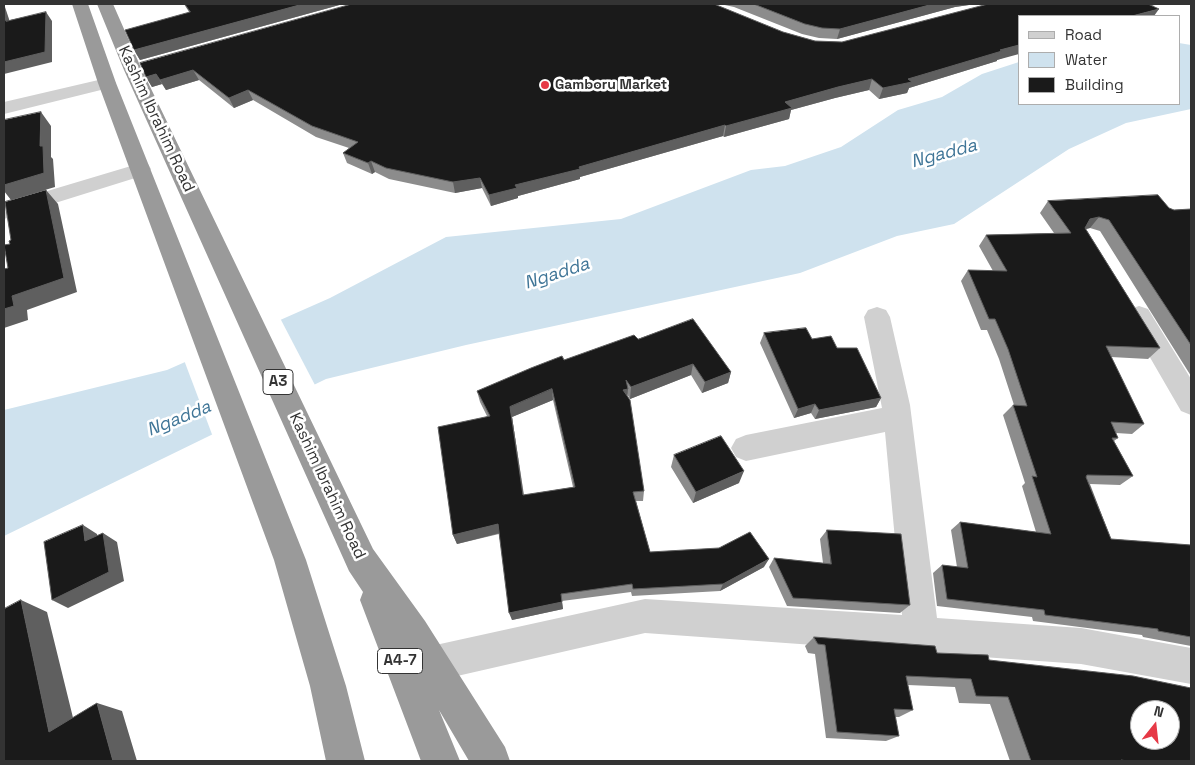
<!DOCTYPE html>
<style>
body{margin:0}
#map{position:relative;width:1195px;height:765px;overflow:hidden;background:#fff;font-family:"Space Grotesk",sans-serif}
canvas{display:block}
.frame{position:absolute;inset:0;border:5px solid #333;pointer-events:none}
.legend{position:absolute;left:1018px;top:15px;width:162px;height:90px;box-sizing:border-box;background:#fff;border:1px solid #adadad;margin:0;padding:6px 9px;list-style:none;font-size:15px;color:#333}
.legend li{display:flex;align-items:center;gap:10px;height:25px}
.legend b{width:25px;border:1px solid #adadad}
.north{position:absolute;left:1130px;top:700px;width:50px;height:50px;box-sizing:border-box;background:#fff;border:1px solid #adadad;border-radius:50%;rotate:16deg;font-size:14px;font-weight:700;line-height:20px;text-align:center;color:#333}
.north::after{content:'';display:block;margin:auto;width:18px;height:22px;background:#e63946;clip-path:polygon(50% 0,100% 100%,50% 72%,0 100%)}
</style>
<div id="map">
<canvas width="1195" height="765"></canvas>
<div class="frame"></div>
<ul class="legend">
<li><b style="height:6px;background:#d0d0d0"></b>Road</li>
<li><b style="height:14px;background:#cfe2ee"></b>Water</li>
<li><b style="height:14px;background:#1a1a1a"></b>Building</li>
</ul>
<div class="north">N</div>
</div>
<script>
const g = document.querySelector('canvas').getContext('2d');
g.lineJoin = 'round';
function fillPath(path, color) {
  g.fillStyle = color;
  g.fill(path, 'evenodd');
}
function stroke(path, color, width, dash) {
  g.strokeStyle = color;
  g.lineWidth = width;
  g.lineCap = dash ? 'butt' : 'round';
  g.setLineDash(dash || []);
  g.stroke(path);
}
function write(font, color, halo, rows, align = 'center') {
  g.font = font + ' "Space Grotesk",sans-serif';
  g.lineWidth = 5;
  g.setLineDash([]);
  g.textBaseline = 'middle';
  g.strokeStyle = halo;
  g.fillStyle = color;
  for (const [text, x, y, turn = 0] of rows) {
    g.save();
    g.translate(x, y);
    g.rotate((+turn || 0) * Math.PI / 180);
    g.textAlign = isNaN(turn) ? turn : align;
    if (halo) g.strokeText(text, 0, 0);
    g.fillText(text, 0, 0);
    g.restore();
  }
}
const water = new Path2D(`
 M1179,43L1191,45V109L1126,123L1069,149L954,224L897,236L800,273L466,345L326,379L4,536V410L167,370L330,298L446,237L621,219L751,170L785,166L841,147L898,110L942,97L982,74L1019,62V104H1179Z`);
const pier = new Path2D(`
 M280,318L316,387L213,437L184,360Z`);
const minor = new Path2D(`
 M107,78L113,79L116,83L113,87L4,114V102Z
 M141,163L148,164L151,169L148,174L4,219V204Z
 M1139,306L1148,309L1191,379V415L1181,411L1126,316L1130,309Z
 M877,307L886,310L890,317L910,405L937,618L1081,628L1191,648V684L1081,664L645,633L431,682L418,677L413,664L418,651L431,646L645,599L902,615L885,432L746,461L736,457L731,448L736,439L746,435L882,408L864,317L868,310Z`);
const highway = new Path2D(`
 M72,4H88L116,83L306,560L346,686L365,761H326L310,686L274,560L98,83Z
 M97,4H113L142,70L373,549L425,621L505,747L510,761H469L439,710L460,761H421L360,600L363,592L349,571L124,70Z`);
const wall = new Path2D(`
 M184,4H343L140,60L134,50L189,12Z
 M352,4L783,32L815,41L842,42L1151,6L997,60V61L909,88L907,93L879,99L869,90L835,98L791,110L789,119L724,137L723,136L580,177V179L518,196V198L491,206L482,188L455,193L389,179L375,172L372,174L347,163L343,153L349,148L316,137L253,100L234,108L199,80L166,90L162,84L152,87L146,77Z
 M720,4H976L955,7L837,39L819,38L802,34L734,7Z
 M1048,201L1169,208L1174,210L1191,209V376L1100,231L1090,228L1086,229L1160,348L1148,359L1111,357L1144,424L1132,434L1116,433L1118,438L1114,441L1133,476L1120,485L1090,484L1111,539L1191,545V646L1143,637L1142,635L1033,621L1032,617L937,606L933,573L942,565L957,567L951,530L960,522L1036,532L1022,486L1025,483L1003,415L1013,405H1014L999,359L987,330H981L961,281L968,270L993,271L979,246L986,235L1054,233L1040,213Z
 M764,333L812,339L837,348L881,398L876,407L815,419L811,413L794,418L760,343Z
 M638,339L731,372L728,383L702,393L691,375L630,399L627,394L644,491L643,501H636L650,552L764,567L720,591L632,596L631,592L562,601L563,609L512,620L499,534L457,544L453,535L487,416L480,402L477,391L564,360ZM553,400L573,487L524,495L512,417Z
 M674,455L739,483L693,503L671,467Z
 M827,530L910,605L900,613L787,606L769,567L774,558L823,563L820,539Z
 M814,637L989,660L1191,761H1010L990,704L959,703L955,687L908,685L913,710L899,717H895L899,736L886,741L826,738L815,654L808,653L805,646Z`);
const shadedWall = new Path2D(`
 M4,4L13,31L6,21L4,15Z
 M303,4H343L140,60L134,50Z
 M933,4H976L955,7L837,39L840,29Z
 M1137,4H1159L1133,10Z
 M1159,9L1154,16H1132Z
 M46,12L52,21V62L4,74V62Z
 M1019,45V54L997,60V61L909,88L907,93L879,99L883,88L908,79L1000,50Z
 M193,70L199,80L166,90L160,80Z
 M156,74L162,84L152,87L146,77Z
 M872,79L869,90L835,98L791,110L789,119L724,137L726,126L785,102L838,87Z
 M248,90L253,100L234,108L229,98Z
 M41,112L51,126V157L53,159L55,187L11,200L4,191V185L40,146Z
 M725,125L723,136L580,177V179L518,196V198L491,206L489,195L515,185Z
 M371,161L375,172L372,174L368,163Z
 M480,178L482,188L455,193L453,182Z
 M46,190L58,204L77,292L27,310L28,320L4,328V309L12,296Z
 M1099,217L1090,228L1082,230L1090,219Z
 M693,364L691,375L630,399L631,387Z
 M731,372L728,383L702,393L705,382Z
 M552,389L553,400L512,417L525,504L510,407Z
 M628,389L627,400L623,390Z
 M881,398L876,407L815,419L819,410Z
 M815,404L811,413L794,418L798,409Z
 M744,471L739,483L693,503L696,492Z
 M498,524L500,533L457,544L453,535Z
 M83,525L97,534L100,551L85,541Z
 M103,533L117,542L124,581L68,608L52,600Z
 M769,559L764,567L720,591L723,584Z
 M21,600L47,612L78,738L49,732Z
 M562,602L563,609L512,620L509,613Z
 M97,703L122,711L137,761H113Z`);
const building = new Path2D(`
 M185,4H303L134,50L125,30L190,12Z
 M352,4H714L783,32L815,41L842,42L988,4H1148L1159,9L1132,16H1019V45L1000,50L1002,51L908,79L912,82L883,88L872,79L838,87L785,102L792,108L726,126L725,125L579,167L580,169L515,185L517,188L489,195L480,178L453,182L386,168L371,161L368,163L343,153L358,142L312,126L248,90L229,98L193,70L160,80L156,74L146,77L140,63Z
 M754,4H933L840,29L822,28L805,24Z
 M46,12L45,52L4,62V15L6,21Z
 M41,112L40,146H43L44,173L4,185V120Z
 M46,190L64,278L12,296L14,306L4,309V269L8,268L4,245L10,244L9,241L11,240L5,202Z
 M1158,195L1169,208L1174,210L1191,209V345L1109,220L1099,217L1090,219L1085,228L1160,348L1106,346L1144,424L1111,422L1118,438H1112L1133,476L1087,475L1086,477L1111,539L1191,545V637L1158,631V629L1045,615L1044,610L947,599L942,565L968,568L960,522L1051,534L1032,476L1037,477L1013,405L1027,406L1008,349L995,319H989L968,270L1007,271L986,235L1071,233L1048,201Z
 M693,319L731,372L705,382L693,364L631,387L626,380L628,389L623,390L630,400L644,491L633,492L650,552L719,548L750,532L769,559L723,584L633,589L632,584L561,594L562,602L509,613L498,524L453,535L438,427L490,416L477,391L531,368L562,356L564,360L634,335L638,339ZM552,389L575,487L523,495L510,407Z
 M806,328L812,339L831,336L837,348H857L881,398L819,410L815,404L798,409L764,333Z
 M721,436L744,471L696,492L674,455Z
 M83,525L85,541L103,533L109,572L52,600L44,542Z
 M827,530L901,534L910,605L793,598L774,558L831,564Z
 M21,600L49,732L97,703L113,761H4V609Z
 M814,637L935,646L937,653L988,655L989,660L1133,676L1191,688V761H1127L1121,760V761H1031L1008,697L976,696L971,679L906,676L913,710L894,709L899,736L837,732L825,645L818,644ZM1140,710H1170V740H1140Z`);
const markers = [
 [545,85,5,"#e63946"]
];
const farPoinames = [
 ["Gamboru Market",555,85]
];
const shields = [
 [278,382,30],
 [400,661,45]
];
const shieldNames = [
 ["A3",278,382],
 ["A4-7",400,661]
];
const streetNames = [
 ["Kashim Ibrahim Road",156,119,65],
 ["Kashim Ibrahim Road",327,486,65]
];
const waterNames = [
 ["Ngadda",944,154,-15],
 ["Ngadda",557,274,-18],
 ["Ngadda",179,419,-22]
];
fillPath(water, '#cfe2ee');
fillPath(pier, '#fff');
fillPath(minor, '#d0d0d0');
fillPath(highway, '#9a9a9a');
fillPath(wall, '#8c8c8c');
fillPath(shadedWall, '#5f5f5f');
fillPath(building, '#1a1a1a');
stroke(building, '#5f5f5f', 1);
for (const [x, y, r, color] of markers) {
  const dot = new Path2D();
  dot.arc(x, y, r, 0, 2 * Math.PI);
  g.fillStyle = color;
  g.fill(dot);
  stroke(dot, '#fff', 2);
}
write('bold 14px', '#333', '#fff', farPoinames, 'left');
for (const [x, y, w] of shields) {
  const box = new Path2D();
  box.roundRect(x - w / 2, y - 12.5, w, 25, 4);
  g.fillStyle = '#fff';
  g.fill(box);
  stroke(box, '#333', 1);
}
write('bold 15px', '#333', null, shieldNames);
write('16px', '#333', '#fff', streetNames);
write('italic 18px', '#3f7597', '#fff', waterNames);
</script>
